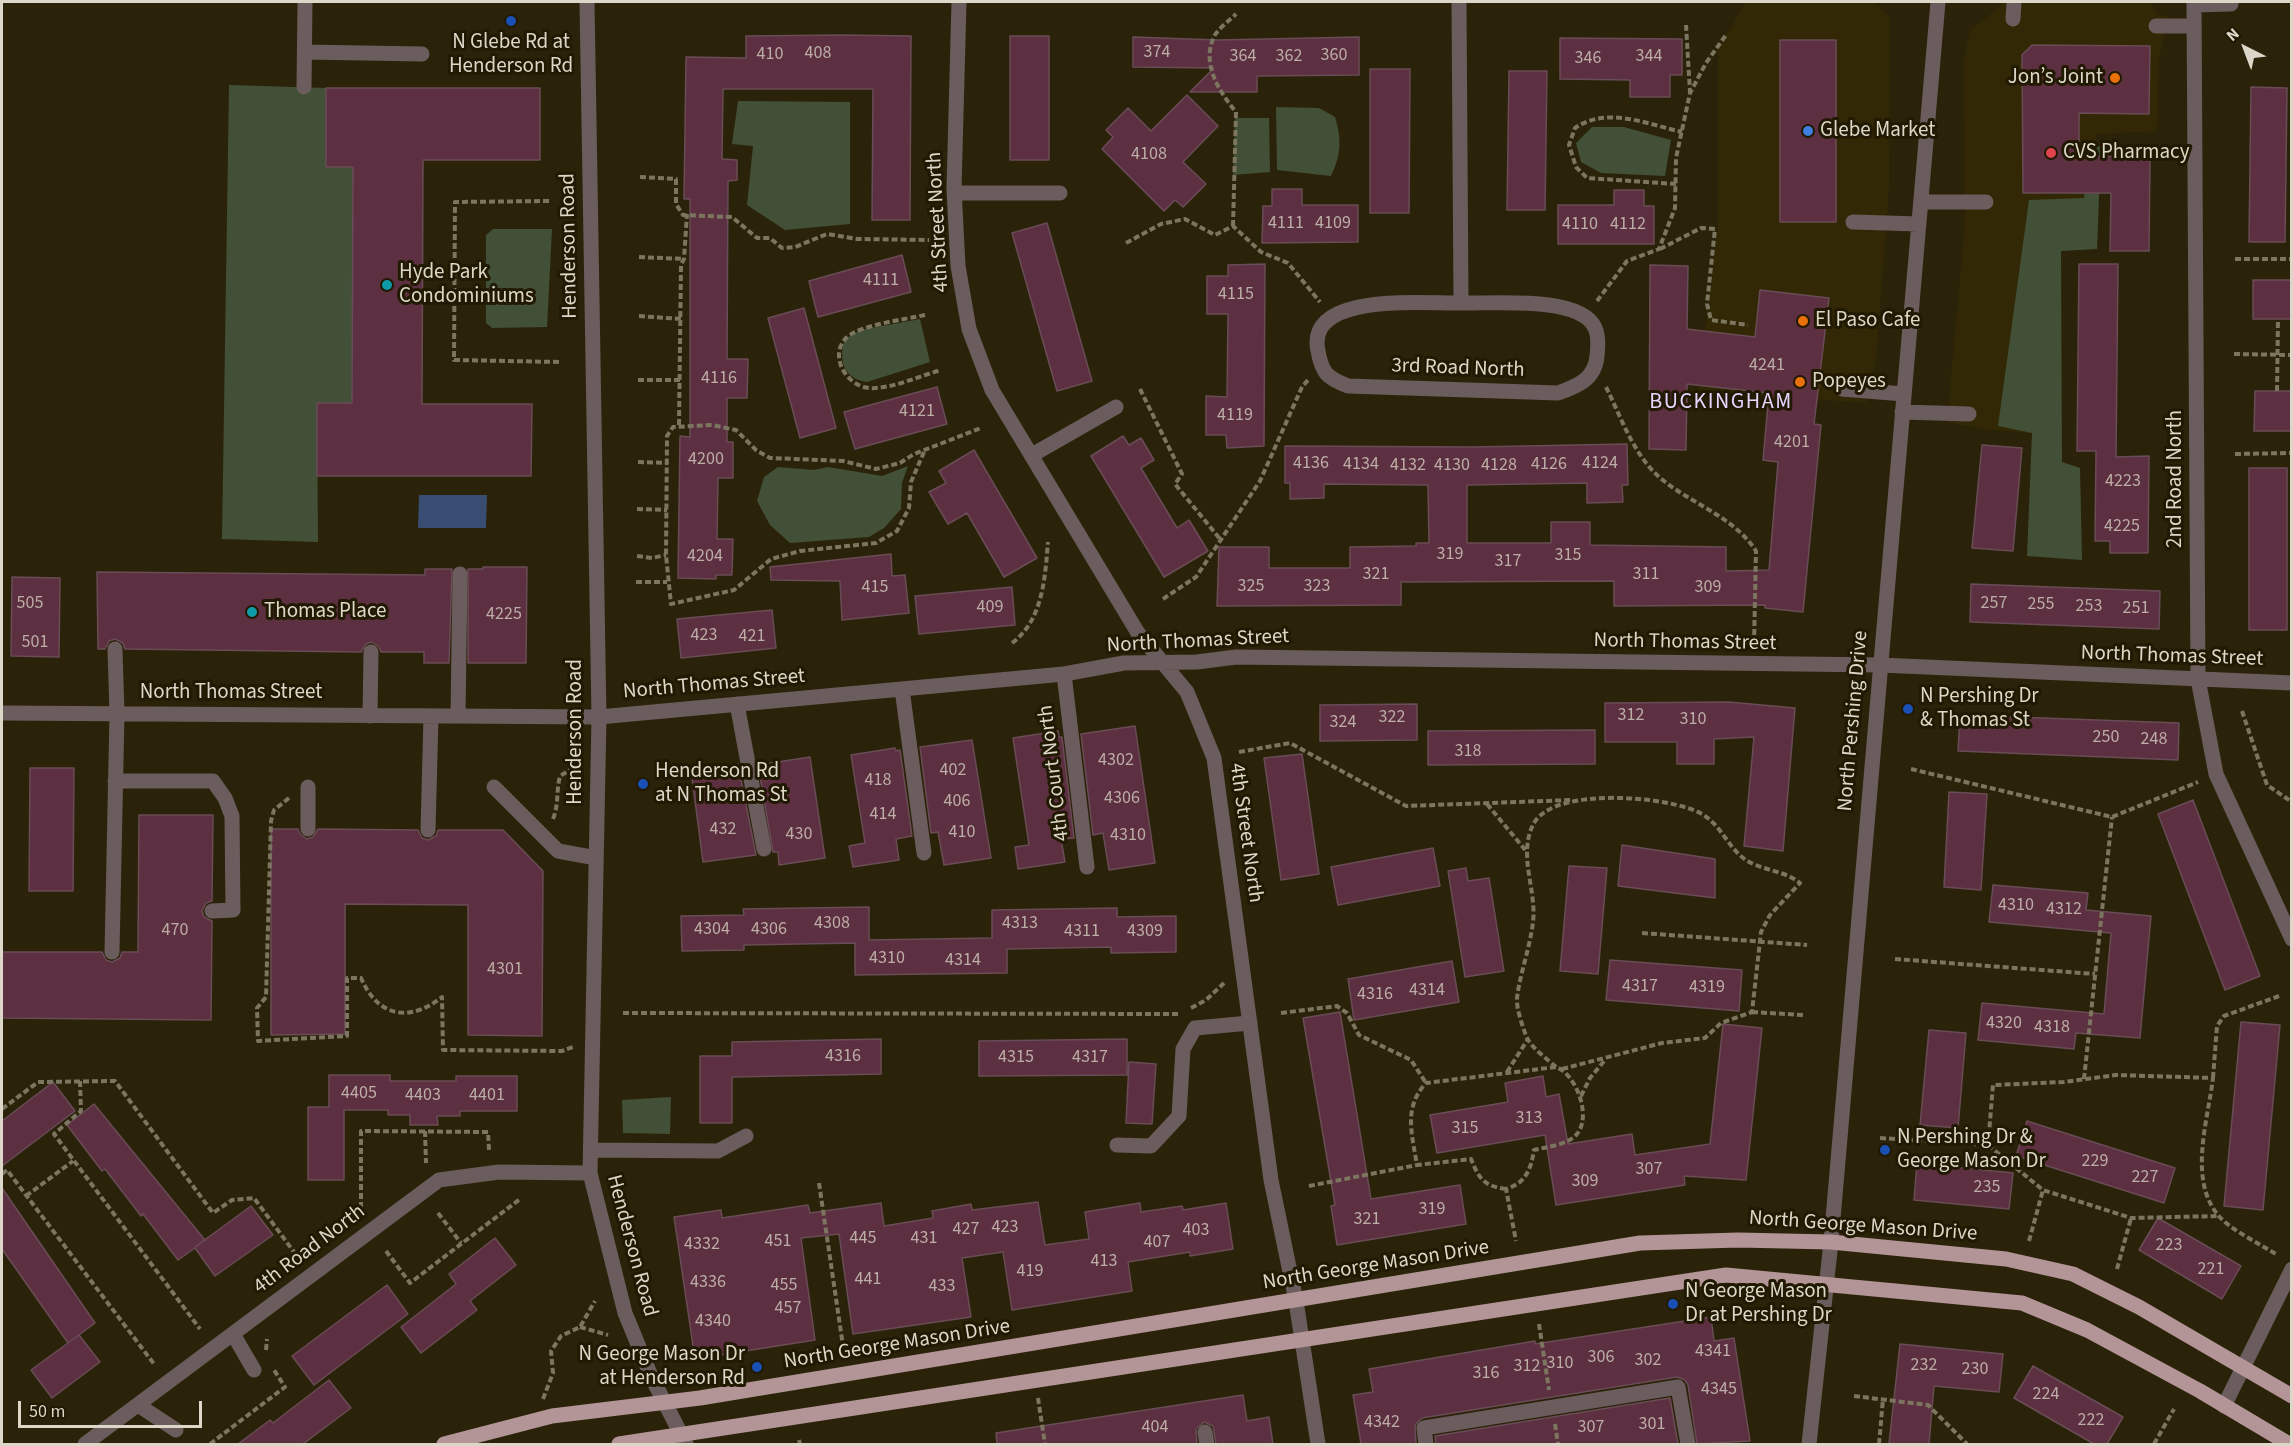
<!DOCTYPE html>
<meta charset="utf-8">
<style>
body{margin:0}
#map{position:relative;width:2293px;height:1446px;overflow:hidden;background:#2b2309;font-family:"Source Sans 3",sans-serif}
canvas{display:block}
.frame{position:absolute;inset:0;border:3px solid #dcd7c8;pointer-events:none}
.north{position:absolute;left:2215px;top:18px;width:60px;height:60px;-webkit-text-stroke:4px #211901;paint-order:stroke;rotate:318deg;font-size:16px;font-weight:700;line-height:24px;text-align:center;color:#dcd7c8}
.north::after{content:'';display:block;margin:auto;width:21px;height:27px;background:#dcd7c8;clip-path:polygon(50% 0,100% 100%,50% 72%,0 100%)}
.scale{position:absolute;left:18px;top:1401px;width:184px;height:27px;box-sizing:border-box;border:3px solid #dcd7c8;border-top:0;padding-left:8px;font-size:18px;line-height:21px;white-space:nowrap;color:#dcd7c8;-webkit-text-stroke:4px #211901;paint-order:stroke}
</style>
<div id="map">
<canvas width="2293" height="1446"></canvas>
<div class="frame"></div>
<div class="north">N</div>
<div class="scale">50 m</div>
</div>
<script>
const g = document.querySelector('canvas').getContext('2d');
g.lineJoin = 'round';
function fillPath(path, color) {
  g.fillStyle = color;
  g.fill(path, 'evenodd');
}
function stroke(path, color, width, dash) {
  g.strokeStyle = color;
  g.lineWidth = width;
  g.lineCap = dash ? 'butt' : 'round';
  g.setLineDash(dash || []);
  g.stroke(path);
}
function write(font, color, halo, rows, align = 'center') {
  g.font = font + ' "Source Sans 3",sans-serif';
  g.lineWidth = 6;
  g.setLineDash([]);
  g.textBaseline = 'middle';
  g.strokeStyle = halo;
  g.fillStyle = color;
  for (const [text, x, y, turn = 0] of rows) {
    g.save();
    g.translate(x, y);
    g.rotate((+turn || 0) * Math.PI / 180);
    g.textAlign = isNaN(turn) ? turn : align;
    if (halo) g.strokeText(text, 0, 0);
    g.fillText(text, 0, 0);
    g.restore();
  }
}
const built = new Path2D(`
 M1746,2H1875L1890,17L1889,186L1876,359L1866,403L1698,391L1718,227V50Z
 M2002,2H2151L2157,15L2168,16L2159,59L2157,131L2096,134V224L2051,223L2049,435L1983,429L1947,422L1965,225L1964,60L1970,30L2000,7Z`);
const green = new Path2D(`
 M229,85L326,88V167H353L352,403H317L318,542L222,539Z
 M738,101L850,102V224L785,230L747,205L753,146L732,144Z
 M1276,107L1319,108L1335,117C1342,139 1341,155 1331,176L1277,170Z
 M1235,118H1269L1270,172L1233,175Z
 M1592,127H1624L1671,140L1665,176L1601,173L1581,162L1576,143Z
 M2101,146L2097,249L2061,251L2062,462L2080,468L2082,560L2027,556L2032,433L1998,426L2029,200L2084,198L2090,147Z
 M493,229H552L547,327L492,328L486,323V235Z
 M920,319L930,362L867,382C843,379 838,359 845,339L860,330Z
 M908,466L902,483L901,509L884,528L869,537L790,543L770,525L757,501L764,477L778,467L814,470L828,467L882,476Z
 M671,1097L670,1134L623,1133L622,1100Z`);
const water = new Path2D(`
 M419,495H487L486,528H418Z`);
const building = new Path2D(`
 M842,35L911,36L910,220H872L873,89H723L722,159L737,160V180L728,181L727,359H748L747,398H727V442H733V478H718L717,539H733L732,575H716V579L678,578L680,436L690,437V199H684L686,57L746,58V36Z
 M1010,36H1049V160H1010Z
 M1133,37L1218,40L1359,37V75L1257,76V92H1190L1214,68L1133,67Z
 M1560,38L1682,39V75H1670V97H1630V80L1560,79Z
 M1780,40H1836V222H1780Z
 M2032,45L2150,46L2149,114L2079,113V156L2150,157L2149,251H2110L2111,193H2023L2022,55Z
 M1370,69H1410L1409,213H1370Z
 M1509,71H1547L1545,210H1507Z
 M2251,87L2287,88L2285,242H2249Z
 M326,88H540V160H423L422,404H532L531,476H317V403H352L353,167H326Z
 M1187,95L1218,126L1183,162L1206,184L1183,207L1175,200L1164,211L1102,149L1113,137L1106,130L1128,108L1151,131Z
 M1272,189H1302V205H1358V242L1262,243L1263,206H1272Z
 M1614,190H1644V206H1654V244H1558V205H1614Z
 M1047,223L1092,381L1057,391L1012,233Z
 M902,255L911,292L818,317L809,281Z
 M1265,264L1264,446L1227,448L1226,435H1206V396L1227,397L1228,314H1207V276H1228V265Z
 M2079,264H2118L2116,457L2149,456L2148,553H2110V541H2095L2096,451H2077Z
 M1650,265L1688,266L1687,329L1755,337L1760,290L1829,298L1814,424L1821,425L1803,612L1765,608V605L1614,606V581L1401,582V605L1217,606L1219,547H1269V568H1350V547L1416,546V543H1429L1428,485L1324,484V498L1290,499V483H1285V446L1473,447L1627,444L1628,485H1622L1623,502L1587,503V483L1467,485V543H1551V522H1590V545L1726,547V571L1769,570L1778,462L1763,460L1769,393L1687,384L1686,450L1649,449Z
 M2253,280H2292V319H2253Z
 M804,308L836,428L800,438L768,318Z
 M937,387L947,424L855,449L844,412Z
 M2255,391H2292V431H2254Z
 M1123,436L1129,445L1141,438L1154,460L1141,468L1177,528L1189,520L1208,551L1164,577L1091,456Z
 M1982,445L2022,448L2013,551L1972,548Z
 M974,450L1037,558L1004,577L967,513L948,524L929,492L946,483L939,471Z
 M2249,468H2287V630H2249Z
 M891,554L892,576L905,575L909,613L842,620L840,581L771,580L770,567Z
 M483,567H527L526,663H468V569H483Z
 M425,569H452L449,663H424V652H381L379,647L372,642L366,644L361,652L125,649L123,643L115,639L109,641L105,649H98L97,572L425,575Z
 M12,577L60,578L59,657L11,656Z
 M1971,584L2160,591L2159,629L1970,622Z
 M1012,587L1015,625L919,634L915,596Z
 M772,610L776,648L681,658L677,619Z
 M1729,702L1795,708L1783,851L1744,846L1754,737L1714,739V764H1677V742H1605V703Z
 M1417,704V740L1320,741V705Z
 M1960,715L2179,723L2178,760L1958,751Z
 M1135,726L1155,863L1109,870L1103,833L1093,835L1081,734Z
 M1595,730V764L1428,765V731Z
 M1058,731L1059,737H1062L1074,838L1061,839L1065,862L1018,869L1015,847L1029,845L1013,738Z
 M972,740L991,858L944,865L938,832L931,833L920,747Z
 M895,748L896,751L900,750L912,836L896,839L899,860L853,867L849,846L865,843L851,755Z
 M1302,754L1319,874L1281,880L1264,758Z
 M810,757L825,858L779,865L778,852H773L758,765Z
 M738,764L756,855L703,862L691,770Z
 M30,768H74L73,891H29Z
 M1949,792L1987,794L1981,890L1944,887Z
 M2193,800L2260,976L2225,990L2158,814Z
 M139,815H213L212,901L206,903L202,911L204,917L212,921L211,1020L2,1018V952H102L106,960L112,962L120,958L122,952H138Z
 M271,829H298L300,834L307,839L313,837L318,829L418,830L422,838L428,840L436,836L438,830H503L543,871L542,1036L468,1035V905L345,904V1034L271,1035Z
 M1622,845L1715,859V898L1618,886Z
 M1433,848L1440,886L1338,905L1331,867Z
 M1569,866L1607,868L1598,974L1560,971Z
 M1466,868L1468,881L1489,878L1504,971L1465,977L1448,871Z
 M1993,885L2088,893L2086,910L2151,916L2140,1038L2076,1033L2074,1049L1978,1040L1982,1003L2104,1014L2111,933L1989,922Z
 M869,907V940L992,938V910L1117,908V917L1176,916V952L1111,953V947L1007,949V973L855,975V943L744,945V950L682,951L681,916L744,915L743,909Z
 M1610,960L1742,970L1739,1011L1606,1000Z
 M1452,961L1459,1002L1354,1020L1348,979Z
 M1340,1012L1371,1199L1460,1185L1466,1224L1337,1245L1331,1206L1335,1205L1303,1018Z
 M2241,1022L2280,1025L2263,1210L2224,1206Z
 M1723,1024L1762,1028L1746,1180L1684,1176L1685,1185L1556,1205L1545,1135L1437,1153L1430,1115L1508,1102L1505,1083L1543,1076L1546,1097L1559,1094L1568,1144L1632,1134L1635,1155L1710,1144Z
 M1929,1030L1966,1033L1958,1128L1920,1125Z
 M881,1039V1074L732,1077V1123H700V1056H732V1042Z
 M1127,1039V1075L979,1076V1041Z
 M1129,1062L1156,1064L1152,1124L1126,1123Z
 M329,1075H390V1081H456V1076H517V1111H460V1116H437L438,1125H410V1115H388V1110H344V1180H308V1107H329Z
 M53,1082L75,1111L2,1166V1121Z
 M94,1104L205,1240L195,1247L251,1206L273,1235L215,1276L195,1248L178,1260L143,1214L141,1216L105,1169L102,1171L67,1125Z
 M2027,1121L2175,1168L2164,1203L2016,1156Z
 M1917,1163L2013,1173L2009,1209L1914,1200Z
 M2,1188L95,1323L68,1343L2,1249Z
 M1038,1202L1045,1245L1089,1239L1085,1212L1140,1203L1141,1212L1182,1206L1183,1210L1226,1203L1233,1249L1190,1256V1252L1128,1262L1132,1291L1012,1310L1003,1252L962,1258L971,1317L853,1334L839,1234L801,1238L815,1340L695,1359L674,1217L721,1210L722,1218L808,1205L810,1213L881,1203L884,1226L933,1218L932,1211L954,1207L971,1204L972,1210Z
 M2158,1218L2241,1266L2222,1299L2139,1250Z
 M495,1238L516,1265L470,1301L477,1310L421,1353L401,1327L456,1284L449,1274Z
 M387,1285L408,1314L314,1385L292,1356Z
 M1711,1317L1714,1341L1734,1338L1750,1441L1697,1444L1688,1385L1685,1380L1677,1377L1422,1418L1415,1425L1416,1444H1361L1353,1395L1373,1392L1369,1369L1535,1341V1344Z
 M79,1335L100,1362L52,1398L31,1370Z
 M1900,1344L2003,1354L1999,1392L1934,1386L1929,1444H1889Z
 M2033,1366L2123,1417L2107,1444H2094L2014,1398Z
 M329,1380L351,1408L303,1444H238L270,1420L273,1423Z
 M1243,1395L1247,1421L1269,1417L1273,1444H1216L1213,1426L1204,1422L1196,1429L1197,1444H997L996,1433Z
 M1670,1398L1678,1444H1436L1435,1436Z`);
const path = new Path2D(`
 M1686,25L1690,92
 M640,177L676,179V204L683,215L732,217L757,238H770L782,248L795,247L827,234L857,239L929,240
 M1676,184L1587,178L1576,167L1569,145L1575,128C1607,106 1647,124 1682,132
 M549,201L455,202L454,360L560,362
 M1233,226L1236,112C1220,93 1202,65 1213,39C1216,30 1229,21 1236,14
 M1126,243L1161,224L1185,219L1215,235L1233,226L1261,252L1288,263L1320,302
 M1660,249L1701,228L1715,229L1707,304L1711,320L1748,325
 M639,257L684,259
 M2235,259H2292
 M1597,301L1627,261L1659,249L1675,208L1676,158L1690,93L1706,63L1726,35
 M925,315C907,319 859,325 846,338C827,358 850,391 875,388C896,387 920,376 941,370
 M639,316L681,319
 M2234,354L2292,355
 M638,380H680
 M1606,387C1622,419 1635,459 1664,481C1694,505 1734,517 1756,551L1754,645
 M1140,389L1182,474L1175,484L1220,539
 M2277,391L2278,319
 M679,425L681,265L684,259L687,214
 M924,452L911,482L909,508L897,531L876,543L800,551L771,559L734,590L671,604L666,555L667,436L673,427L712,425L736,430L756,450L770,458L843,461L876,469L900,463L914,454L981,428
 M2235,454L2292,453
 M638,462L668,463
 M637,509L667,510
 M637,556L652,558L666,555
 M636,582H667
 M1163,599L1196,577L1260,481L1302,387L1308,380
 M1012,643C1043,620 1045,578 1048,542
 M2242,711L2267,785L2292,802
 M1239,752L1290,743L1406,806L1572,800
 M1911,769L2112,817L2198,782
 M289,798L274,810L271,821L266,997L257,1008L258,1041L347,1036V978H361C378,1017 409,1023 442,997L443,1050L562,1051L573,1047
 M1487,804L1527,852
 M553,819C559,804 556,791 560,776L570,770L579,769
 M1642,933L1807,945
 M1895,959L2095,974
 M1191,1008L1206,1000L1224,983
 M1752,1012L1803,1015
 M623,1013L1179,1014
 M1281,1013L1337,1006L1347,1013L1359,1035L1411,1060L1426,1083
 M1556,1067C1547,1059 1532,1048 1527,1038C1523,1028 1516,1008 1517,998C1520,973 1530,948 1533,922C1537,890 1517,854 1534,823C1555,786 1671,796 1702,814C1722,826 1728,848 1746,860C1763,871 1784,870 1800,883L1770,915L1761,932L1752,1012L1721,1023L1705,1038L1662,1043L1562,1069
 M1507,1072L1528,1039
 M2213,1078L2217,1026L2224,1016L2279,996
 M2084,1079L2112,817
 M80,1081L81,1111L54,1134L200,1329
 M1581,1096L1590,1078L1605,1060
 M2,1109L38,1082L115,1081L213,1213L232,1200L254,1198L297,1256
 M425,1131L426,1163
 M1880,1138L1988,1145L1993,1085L2064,1082L2116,1075L2213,1078C2208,1120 2188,1179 2218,1215C2229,1229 2260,1244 2276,1254
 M1988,1145L2043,1190L2131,1218L2218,1216
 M2,1174L7,1170L154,1364
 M819,1183L843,1346
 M1309,1186L1417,1165
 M1506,1189C1484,1186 1479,1179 1471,1159L1417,1165C1412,1134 1403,1108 1426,1083L1556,1067C1576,1074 1592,1116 1577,1134C1568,1145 1546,1147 1534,1150C1531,1169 1526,1183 1506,1189L1516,1241
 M26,1196L73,1161
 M361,1208V1131L488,1132L489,1150
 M438,1213L461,1243
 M2029,1241L2043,1190
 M386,1251L410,1283L520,1199
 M2117,1269L2131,1218
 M1539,1324L1549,1390
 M580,1327L608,1335
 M266,1350L267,1339
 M1854,1396L1928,1405L1967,1444
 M1038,1398L1045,1444
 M543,1399L553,1373L551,1351L561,1336L580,1327L595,1301
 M1555,1424L1558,1444
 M799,1440L800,1444
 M210,1444L285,1387L274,1370
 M1879,1444L1883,1399
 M2154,1444L2174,1409`);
const minor = new Path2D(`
 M587,2L599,717L590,1173L625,1313L651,1376L686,1444
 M959,2L954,189L958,266L969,329L992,390L1138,633L1187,692L1214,758L1271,1180L1296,1301L1318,1444
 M1459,2L1461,303
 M2194,2L2198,679L2216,774L2292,939
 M2194,5L2231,4
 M2013,19L2014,2
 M2156,26H2193
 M305,52L422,54
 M304,87L305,2
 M955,193H1060
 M1921,202H1986
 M1853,222L1919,224
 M1461,303C1491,304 1581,295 1595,328C1599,336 1598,347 1597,356C1595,379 1578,386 1558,393L1348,386C1327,378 1322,373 1318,351C1305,291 1426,304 1461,303Z
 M1842,389L1904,394
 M1902,412L1969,414
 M1032,455L1116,407
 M1064,674L1087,867
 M902,689L924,853
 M737,704L764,849
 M2,713L599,717L1064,674L1124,663L1197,662L1236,657L1880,665L2292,683
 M370,716L371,652
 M458,716L460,574
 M115,781H213L225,798L232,816L233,910L212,911
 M494,787L558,851L596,858
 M308,829V787
 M428,830L431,716
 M112,952L117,714L115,649
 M1117,1145L1151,1146L1179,1116L1183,1049L1195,1028L1250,1023
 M591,1150L718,1151L746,1136
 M233,1334L254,1370
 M138,1405L176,1430
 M2224,1406L2292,1269
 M1205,1432L1207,1444
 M85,1444L439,1180L499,1172L590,1173
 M1426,1444L1424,1428L1678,1387L1688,1444
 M1809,1444L1831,1242L1938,2`);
const major = new Path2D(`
 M444,1444L552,1416L700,1398L1640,1243L1738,1240L1831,1242L2006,1259L2073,1274L2139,1307L2292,1396
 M619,1444L1726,1275L2022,1303L2087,1330L2200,1391L2289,1444`);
const markers = [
 [511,21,6,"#1a4fb4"],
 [2115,78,6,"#e8710a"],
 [1808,131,6,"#3f7fe0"],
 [2051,153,6,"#e0444e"],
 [387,285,6,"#0f9aa8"],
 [1803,321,6,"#e8710a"],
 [1800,382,6,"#e8710a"],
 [252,612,6,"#0f9aa8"],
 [1908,709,6,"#1a4fb4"],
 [643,784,6,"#1a4fb4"],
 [1885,1150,6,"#1a4fb4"],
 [1673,1304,6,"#1a4fb4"],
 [757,1367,6,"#1a4fb4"]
];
const numberNames = [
 ["374",1157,53],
 ["408",818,54],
 ["410",770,55],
 ["360",1334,56],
 ["364",1243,57],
 ["362",1289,57],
 ["344",1649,57],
 ["346",1588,59],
 ["4108",1149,155],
 ["4111",1286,224],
 ["4109",1333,224],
 ["4110",1580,225],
 ["4112",1628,225],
 ["4111",881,281],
 ["4115",1236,295],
 ["4241",1767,366],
 ["4116",719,379],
 ["4121",917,412],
 ["4119",1235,416],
 ["4201",1792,443],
 ["4200",706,460],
 ["4136",1311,464],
 ["4124",1600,464],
 ["4134",1361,465],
 ["4126",1549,465],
 ["4132",1408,466],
 ["4130",1452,466],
 ["4128",1499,466],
 ["4223",2123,482],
 ["4225",2122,527],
 ["319",1450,555],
 ["315",1568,556],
 ["4204",705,557],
 ["317",1508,562],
 ["321",1376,575],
 ["311",1646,575],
 ["325",1251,587],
 ["323",1317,587],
 ["415",875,588],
 ["309",1708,588],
 ["505",30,604],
 ["257",1994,604],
 ["255",2041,605],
 ["253",2089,607],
 ["409",990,608],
 ["251",2136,609],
 ["4225",504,615],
 ["423",704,636],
 ["421",752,637],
 ["501",35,643],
 ["312",1631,716],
 ["322",1392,718],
 ["310",1693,720],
 ["324",1343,723],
 ["250",2106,738],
 ["248",2154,740],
 ["318",1468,752],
 ["4302",1116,761],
 ["402",953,771],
 ["418",878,781],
 ["4306",1122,799],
 ["406",957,802],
 ["414",883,815],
 ["432",723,830],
 ["410",962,833],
 ["430",799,835],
 ["4310",1128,836],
 ["4310",2016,906],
 ["4312",2064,910],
 ["4308",832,924],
 ["4313",1020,924],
 ["4304",712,930],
 ["4306",769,930],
 ["470",175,931],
 ["4311",1082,932],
 ["4309",1145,932],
 ["4310",887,959],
 ["4314",963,961],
 ["4301",505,970],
 ["4317",1640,987],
 ["4319",1707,988],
 ["4314",1427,991],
 ["4316",1375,995],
 ["4320",2004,1024],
 ["4318",2052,1028],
 ["4316",843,1057],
 ["4315",1016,1058],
 ["4317",1090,1058],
 ["4405",359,1094],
 ["4403",423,1096],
 ["4401",487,1096],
 ["313",1529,1119],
 ["315",1465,1129],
 ["229",2095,1162],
 ["307",1649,1170],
 ["227",2145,1178],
 ["309",1585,1182],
 ["235",1987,1188],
 ["319",1432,1210],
 ["321",1367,1220],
 ["423",1005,1228],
 ["427",966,1230],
 ["403",1196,1231],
 ["445",863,1239],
 ["431",924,1239],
 ["451",778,1242],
 ["407",1157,1243],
 ["4332",702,1245],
 ["223",2169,1246],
 ["413",1104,1262],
 ["221",2211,1270],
 ["419",1030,1272],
 ["441",868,1280],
 ["4336",708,1283],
 ["455",784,1286],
 ["433",942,1287],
 ["457",788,1309],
 ["4340",713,1322],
 ["4341",1713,1352],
 ["306",1601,1358],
 ["302",1648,1361],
 ["310",1560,1364],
 ["232",1924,1366],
 ["312",1527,1367],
 ["230",1975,1370],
 ["316",1486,1374],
 ["4345",1719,1390],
 ["224",2046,1395],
 ["222",2091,1421],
 ["4342",1382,1423],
 ["301",1652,1425],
 ["404",1155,1428],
 ["307",1591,1428]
];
const poiNames = [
 ["N Glebe Rd at",511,43,"center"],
 ["Henderson Rd",511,67,"center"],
 ["Jon’s Joint",2103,78,"right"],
 ["Glebe Market",1820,131],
 ["CVS Pharmacy",2063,153],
 ["Hyde Park",399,273],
 ["Condominiums",399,297],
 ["El Paso Cafe",1815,321],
 ["Popeyes",1812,382],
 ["Thomas Place",264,612],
 ["N Pershing Dr",1920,697],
 ["& Thomas St",1920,721],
 ["Henderson Rd",655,772],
 ["at N Thomas St",655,796],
 ["N Pershing Dr &",1897,1138],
 ["George Mason Dr",1897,1162],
 ["N George Mason",1685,1292],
 ["Dr at Pershing Dr",1685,1316],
 ["N George Mason Dr",745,1355,"right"],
 ["at Henderson Rd",745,1379,"right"]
];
const streetNames = [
 ["4th Street North",939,222,-93],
 ["Henderson Road",570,246,-91],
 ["3rd Road North",1458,369,2],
 ["2nd Road North",2176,479,-90],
 ["North Thomas Street",1198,642,-3],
 ["North Thomas Street",1685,643,1],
 ["North Thomas Street",2172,657,2],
 ["North Thomas Street",714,685,-5],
 ["North Thomas Street",231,693],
 ["North Pershing Drive",1854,721,-85],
 ["Henderson Road",576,732,-90],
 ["4th Court North",1055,773,-97],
 ["4th Street North",1245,833,82],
 ["North George Mason Drive",1863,1227,4],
 ["Henderson Road",631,1246,75],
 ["4th Road North",310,1250,-37],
 ["North George Mason Drive",1376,1266,-9],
 ["North George Mason Drive",897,1345,-9]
];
const neighbourhoodNames = [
 ["BUCKINGHAM",1721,403]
];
fillPath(built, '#322805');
fillPath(green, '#415036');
fillPath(water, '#394d73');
fillPath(building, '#5d3041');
stroke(building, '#694c56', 1.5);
stroke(path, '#7c7560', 4, [6, 3]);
stroke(minor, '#6b5d5d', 15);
stroke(major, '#b39597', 15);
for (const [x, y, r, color] of markers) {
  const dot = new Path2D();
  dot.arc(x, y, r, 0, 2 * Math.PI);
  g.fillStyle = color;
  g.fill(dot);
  stroke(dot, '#211901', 2);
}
write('18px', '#bcada6', null, numberNames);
write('21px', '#dcd7c8', '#211901', poiNames, 'left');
write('21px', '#dcd7c8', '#211901', streetNames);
g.letterSpacing = '1.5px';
write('22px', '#e6d4fe', '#211901', neighbourhoodNames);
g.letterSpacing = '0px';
</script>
